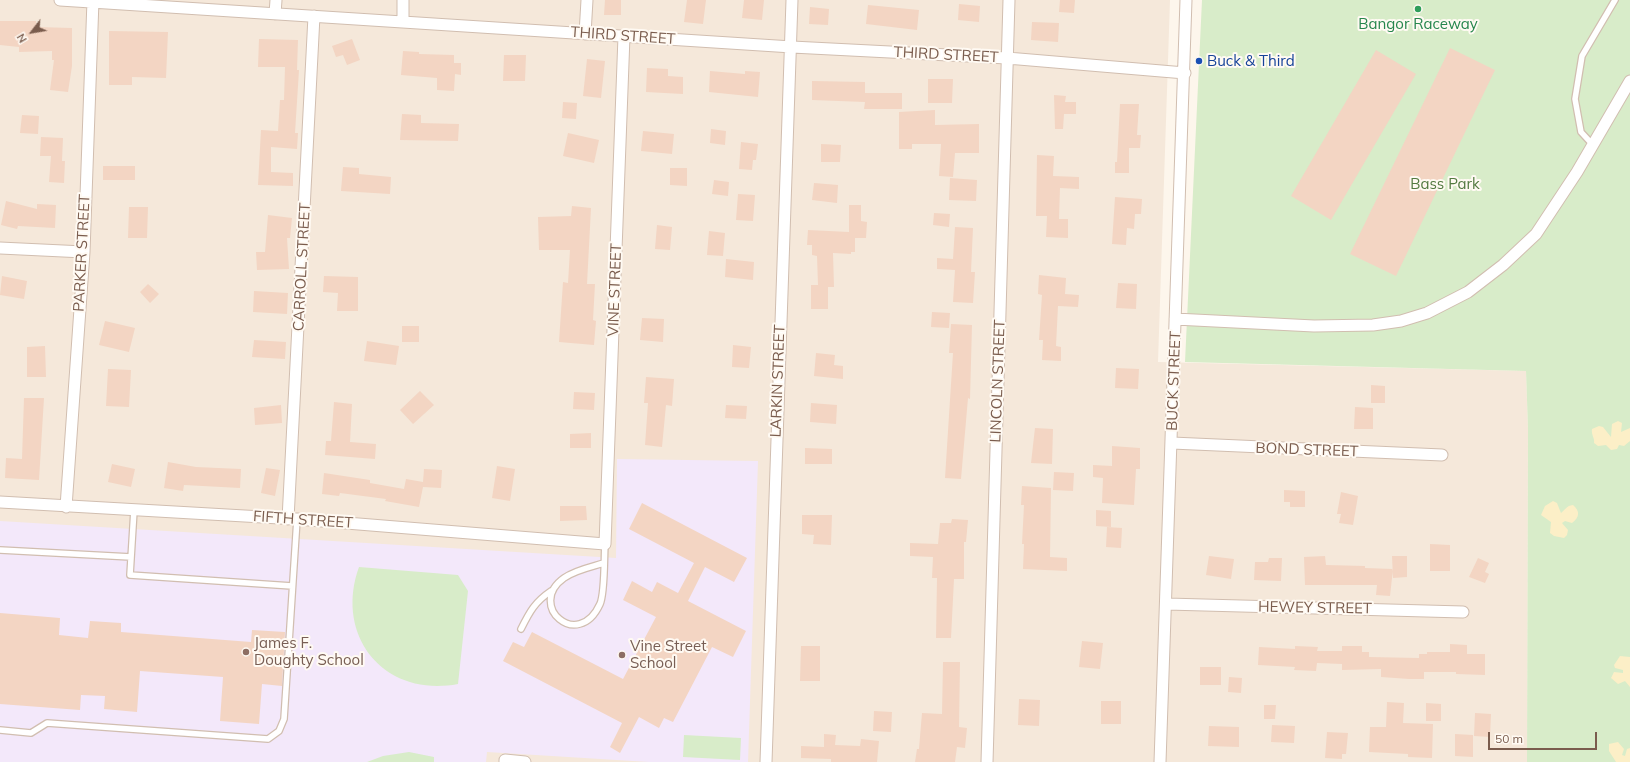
<!DOCTYPE html>
<style>
body{margin:0}
#map{position:relative;width:1630px;height:762px;overflow:hidden;background:#fdf6ec;font-family:Mulish,sans-serif}
canvas{display:block}
.north{position:absolute;left:12px;top:12px;width:40px;height:40px;-webkit-text-stroke:3px #fffaf3;paint-order:stroke;rotate:239deg;font-size:11px;font-weight:700;line-height:16px;text-align:center;color:#7a5c4d}
.north::after{content:'';display:block;margin:auto;width:14px;height:18px;background:#7a5c4d;clip-path:polygon(50% 0,100% 100%,50% 72%,0 100%)}
.scale{position:absolute;left:1488px;top:732px;width:109px;height:18px;box-sizing:border-box;border:2px solid #7a5c4d;border-top:0;padding-left:5px;font-size:12px;line-height:14px;white-space:nowrap;color:#7a5c4d;-webkit-text-stroke:3px #fffaf3;paint-order:stroke}
</style>
<div id="map">
<canvas width="1630" height="762"></canvas>
<div class="north">N</div>
<div class="scale">50 m</div>
</div>
<script>
const g = document.querySelector('canvas').getContext('2d');
g.lineJoin = 'round';
function fillPath(path, color) {
  g.fillStyle = color;
  g.fill(path, 'evenodd');
}
function stroke(path, color, width, dash) {
  g.strokeStyle = color;
  g.lineWidth = width;
  g.lineCap = dash ? 'butt' : 'round';
  g.setLineDash(dash || []);
  g.stroke(path);
}
function write(font, color, halo, rows, align = 'center') {
  g.font = font + ' Mulish,sans-serif';
  g.lineWidth = 4;
  g.setLineDash([]);
  g.textBaseline = 'middle';
  g.strokeStyle = halo;
  g.fillStyle = color;
  for (const [text, x, y, turn = 0] of rows) {
    g.save();
    g.translate(x, y);
    g.rotate((+turn || 0) * Math.PI / 180);
    g.textAlign = isNaN(turn) ? turn : align;
    if (halo) g.strokeText(text, 0, 0);
    g.fillText(text, 0, 0);
    g.restore();
  }
}
const residential = new Path2D(`
 M0,0H1170L1158,362L1526,371L1528,429L1527,762H0Z`);
const education = new Path2D(`
 M617,459L758,461L748,762H649L487,752L486,762H0V521L616,558Z`);
const green = new Path2D(`
 M1202,0H1630V762H1527L1528,429L1526,371L1185,362Z
 M359,567L458,575L468,591L458,684C384,698 334,636 359,567Z
 M684,735L741,738L740,760L683,757Z
 M409,752L434,757V762H367L383,756Z`);
const sand = new Path2D(`
 M1618,421L1622,423L1621,432L1630,428V441L1624,446L1619,445L1617,449L1611,450L1606,445L1598,446L1594,443C1595,438 1591,435 1592,429L1599,426L1603,427L1611,437L1612,424Z
 M1553,501L1557,503L1561,513C1566,509 1566,506 1573,505C1580,511 1580,517 1572,523L1565,521L1562,523L1568,530L1567,535L1564,538L1554,536L1550,533L1551,522L1541,515L1545,506Z
 M1620,656L1630,657V687L1625,681L1618,684L1611,678L1614,672L1623,673V670L1615,668L1614,665Z
 M1618,742L1624,749L1622,755L1625,756L1627,749L1630,748V762H1616L1609,751V744Z`);
const building = new Path2D(`
 M605,0H621V15H604Z
 M687,0H706L703,24L684,22Z
 M744,0H764L762,20L742,18Z
 M1060,0H1075L1074,13L1059,12Z
 M959,4L980,6L979,22L958,20Z
 M868,5L919,10L917,30L866,24Z
 M810,7L829,9L828,25L809,24Z
 M0,21H36L37,27L72,28V66L68,92L50,90L54,60H52V51L19,52V47L0,45Z
 M1032,22L1059,23L1058,42L1031,40Z
 M109,31L168,32L166,78L132,77V85H109Z
 M259,39L298,40L297,70H299L295,133H298L297,149L271,147V172L293,173V186L258,185L261,130L278,131L280,100H284L285,67H258Z
 M352,39L360,60L347,65L343,55L336,57L332,46Z
 M1450,48L1495,70L1396,276L1350,254Z
 M1376,50L1416,74L1331,220L1291,196Z
 M403,51L419,52V54L454,55V63H461V75L455,74L454,91L437,90V78L401,75Z
 M504,55H526L525,81H503Z
 M587,59L605,61L601,98L583,96Z
 M647,68L668,69V76L683,77V94L646,92Z
 M710,71L745,74V71L760,72L758,97L709,92Z
 M928,79H953L952,103H928Z
 M812,81L865,82V93H902V109H864L865,102L812,100Z
 M1054,95L1066,96L1065,102H1076V114H1064L1063,129H1055Z
 M563,102L577,103L576,119L562,118Z
 M1120,104H1139L1137,135H1141L1140,148H1129V173H1115V162H1117Z
 M935,110V125L979,124V153H955L953,177L939,176L941,144H912V149H899V112Z
 M402,114L421,115V123L459,124L458,141L400,140Z
 M22,115L39,116L38,134L20,133Z
 M711,129L726,131L725,145L710,143Z
 M643,131L674,134L672,154L641,151Z
 M568,133L599,140L594,163L563,156Z
 M41,137L63,138L62,161H65L64,183L49,182L51,156H40Z
 M741,142L758,144L756,160H753L752,170L739,169Z
 M821,144L841,145L840,162H821Z
 M1037,155L1054,156L1053,176L1079,177V189L1060,188L1059,219H1068V238L1046,237L1047,216H1036Z
 M103,166H135V180H103Z
 M343,167L359,168V174L391,177L390,194L341,191Z
 M670,168H687V186L670,185Z
 M950,178L977,180L976,201L949,200Z
 M714,180L729,182L728,196L712,194Z
 M814,183L838,185L837,203L812,200Z
 M738,194L755,195L753,221L736,220Z
 M1115,197L1142,199L1141,214H1135L1134,229L1127,228L1126,245L1112,244Z
 M6,201L37,209V204L56,205L55,228L18,226L17,229L1,225Z
 M849,205H861V221L867,222L866,238H855V252H851V254L833,253L834,287H828V309H811V285H818L817,256L812,255V245H807L808,230L849,232Z
 M572,206L591,208L587,284H595L593,320L596,321L594,345L559,342L563,282L568,283L570,250H539L538,217L571,216Z
 M129,207H148L147,238H128Z
 M934,213L950,214L949,227L933,225Z
 M268,215L292,218L290,238H287L289,269L257,270L256,252H265Z
 M657,225L672,227L670,250L655,249Z
 M955,227L973,228L971,272H975L973,303L953,302L955,270L937,269V258L953,259Z
 M709,231L725,233L723,256L707,255Z
 M726,259L754,262L753,280L725,277Z
 M1039,275L1066,278L1065,294L1079,295L1078,307L1058,306L1056,346L1061,347V361L1042,360L1043,340H1039L1042,295L1038,294Z
 M2,276L27,281L24,299L0,295Z
 M324,276L358,277V311H337L338,293L323,292Z
 M1118,283L1137,284L1136,309L1116,308Z
 M148,284L159,294L150,303L140,292Z
 M254,291L288,293L287,314L253,312Z
 M932,312L950,313L949,328L931,327Z
 M642,318L664,319L663,342L640,340Z
 M105,321L135,328L129,352L99,345Z
 M951,324L972,325L970,399L968,398L961,479L945,478L953,353H949Z
 M402,326H419V342H402Z
 M254,340L286,342L285,359L252,357Z
 M367,341L399,346L396,365L364,361Z
 M733,345L751,347L749,368L732,367Z
 M45,346L46,377H27V347Z
 M816,353L835,355L834,365L843,366V379L814,376Z
 M1116,368L1139,369L1138,389L1115,388Z
 M108,369L131,370L129,407L106,406Z
 M646,377L674,379L672,406L666,405L662,447L645,445L648,403H644Z
 M1371,385L1385,386V403H1371Z
 M420,391L434,405L413,424L400,410Z
 M574,392L595,393L594,410L573,409Z
 M24,398H44L39,480L5,478L6,458L22,459Z
 M334,402L352,404L350,442L376,444L375,459L325,455L326,441H331Z
 M811,403L837,405L836,424L810,422Z
 M281,405L282,423L255,425L254,408Z
 M726,405L747,406L746,419L725,418Z
 M1355,407L1373,408V429H1354Z
 M1035,428L1053,429L1052,464L1031,463Z
 M591,433V448H570V434Z
 M1112,446L1140,448V469H1136L1134,505L1102,503L1103,478L1093,477V465L1112,466Z
 M805,448L832,449V464H805Z
 M168,462L196,467L241,469L240,488L184,485L183,491L164,488Z
 M112,464L135,469L131,487L108,482Z
 M497,466L515,469L510,501L492,498Z
 M266,468L280,470L275,496L261,493Z
 M424,469L442,470L441,488L423,487L419,507L385,501L386,499L340,493L339,496L322,494L324,473L370,480V483L404,489L406,479L423,482Z
 M1054,472L1074,473L1073,491L1053,490Z
 M1022,486L1051,488L1050,557L1067,558V571L1023,569L1024,544H1022L1024,505H1021Z
 M1284,490L1305,491V507H1290V502H1284Z
 M1341,492L1358,496L1353,525L1339,523L1341,514H1337Z
 M642,503L747,558L734,582L705,567L688,601L746,631L733,657L712,647L673,722L664,718L659,728L639,717L620,753L610,747L622,723L503,661L513,642L524,647L532,632L623,679L656,617L623,600L632,581L652,592L657,582L678,593L694,563L629,529Z
 M560,506H586L587,520L560,521Z
 M1096,510L1111,511V527L1096,526Z
 M802,515H832L831,545L813,544L814,535L802,534Z
 M952,519L968,520L966,542H964V579H954L951,638H936L937,578H932L933,557L910,556V543L938,544L940,523H951Z
 M1107,527L1122,528L1121,548L1106,547Z
 M1430,544L1450,545V571H1430Z
 M1209,556L1234,559L1231,579L1206,575Z
 M1325,556L1326,565L1365,566V568L1393,569L1390,596L1376,595L1377,585H1305L1304,557Z
 M1392,556H1407V577L1393,578Z
 M1269,558H1282L1281,581L1254,580L1255,562H1268Z
 M1478,558L1489,563L1485,572L1489,574L1485,583L1469,577Z
 M0,613L60,618L59,635L88,638L90,621L121,623V632L251,642L252,630L285,632L282,686L262,684L259,724L220,721L223,677L140,671L137,712L104,709L105,696L81,695L80,710L0,704Z
 M1082,641L1103,643L1100,669L1079,667Z
 M1450,644L1467,645V654H1485V675L1456,674V672H1424V679H1409L1381,677V669L1342,670V664L1317,663L1316,671L1294,670L1295,667L1258,665L1259,647L1295,649V646L1318,647L1317,651H1342V646H1362V652H1369V657L1419,658V654H1427V652H1450Z
 M801,646H820V681H800Z
 M943,662H960L959,727L967,728L965,748L957,747L955,762H915L917,749H919L922,713L942,714Z
 M1200,667H1221V685H1200Z
 M1229,677L1242,678L1241,693L1228,692Z
 M1019,699L1040,700L1039,726L1018,725Z
 M1101,701H1121V724H1101Z
 M1387,702L1404,703L1403,723L1433,724L1432,758L1408,757V754L1369,752L1370,727H1386Z
 M1426,703L1441,704V721H1426Z
 M1264,705H1276L1275,719H1264Z
 M874,711L892,712L891,732L873,731Z
 M1475,713L1491,714L1490,737L1474,736Z
 M1272,725L1295,726L1294,743L1271,742Z
 M1209,726L1239,727V747L1208,746Z
 M1327,732L1348,733L1346,754H1342V759L1325,758Z
 M824,734L836,735L835,745L860,746L861,739L879,741L877,762H831V759L801,758V746L824,747Z
 M1455,734L1473,735V757L1455,756Z`);
const service = new Path2D(`
 M1593,145L1581,132L1575,99L1582,56L1615,0
 M134,510L130,575L292,586
 M0,550L131,557
 M604,563C591,567 575,570 564,578C526,605 578,652 600,604C605,593 604,558 605,544
 M521,629C530,611 535,602 551,591
 M0,730L31,733L47,723L268,739L279,731L284,719L297,519`);
const minor = new Path2D(`
 M60,0L792,47L1007,58L1185,73
 M403,0V22
 M275,14L276,0
 M585,34L587,0
 M0,248L84,252
 M1175,319L1314,326L1373,325L1401,321L1427,313L1468,292L1503,265L1536,234L1577,172L1630,81
 M1172,443L1442,455
 M0,502L297,519L605,544L624,36
 M66,507L84,252L93,0
 M288,519L314,16
 M1167,604L1463,612
 M505,762V760L525,762
 M766,762L792,0
 M987,762L1009,0
 M1160,762L1186,0`);
const markers = [
 [1418,9,4,"#2e9e5b"],
 [1199,61,4,"#1a4fb4"],
 [246,652,4,"#8d6e63"],
 [622,655,4,"#8d6e63"]
];
const leisureNames = [
 ["Bangor Raceway",1418,24]
];
const streetNames = [
 ["THIRD STREET",623,36,4],
 ["THIRD STREET",946,55,3],
 ["PARKER STREET",82,253,-87],
 ["CARROLL STREET",302,267,-87],
 ["VINE STREET",615,290,-88],
 ["LARKIN STREET",778,381,-88],
 ["LINCOLN STREET",998,381,-88],
 ["BUCK STREET",1174,381,-88],
 ["BOND STREET",1307,450,2],
 ["FIFTH STREET",303,520,4],
 ["HEWEY STREET",1315,608,1]
];
const transitNames = [
 ["Buck & Third",1207,61]
];
const parkNames = [
 ["Bass Park",1445,184]
];
const educationNames = [
 ["James F.",254,643],
 ["Doughty School",254,660],
 ["Vine Street",630,646],
 ["School",630,663]
];
fillPath(residential, '#f5e8da');
fillPath(education, '#f3e8fa');
fillPath(green, '#d8ecc9');
fillPath(sand, '#fcefc7');
fillPath(building, '#f3d5c3');
stroke(service, '#d1beb0', 8);
stroke(minor, '#d1beb0', 13);
stroke(service, '#fff', 5.5);
stroke(minor, '#fff', 11);
for (const [x, y, r, color] of markers) {
  const dot = new Path2D();
  dot.arc(x, y, r, 0, 2 * Math.PI);
  g.fillStyle = color;
  g.fill(dot);
  stroke(dot, '#fffaf3', 1.5);
}
write('15px', '#27864d', '#fffaf3', leisureNames);
write('15px', '#7a5c4d', '#fffaf3', streetNames);
write('15px', '#164399', '#fffaf3', transitNames, 'left');
write('15px', '#537a41', '#fffaf3', parkNames);
write('15px', '#785e54', '#fffaf3', educationNames, 'left');
</script>
